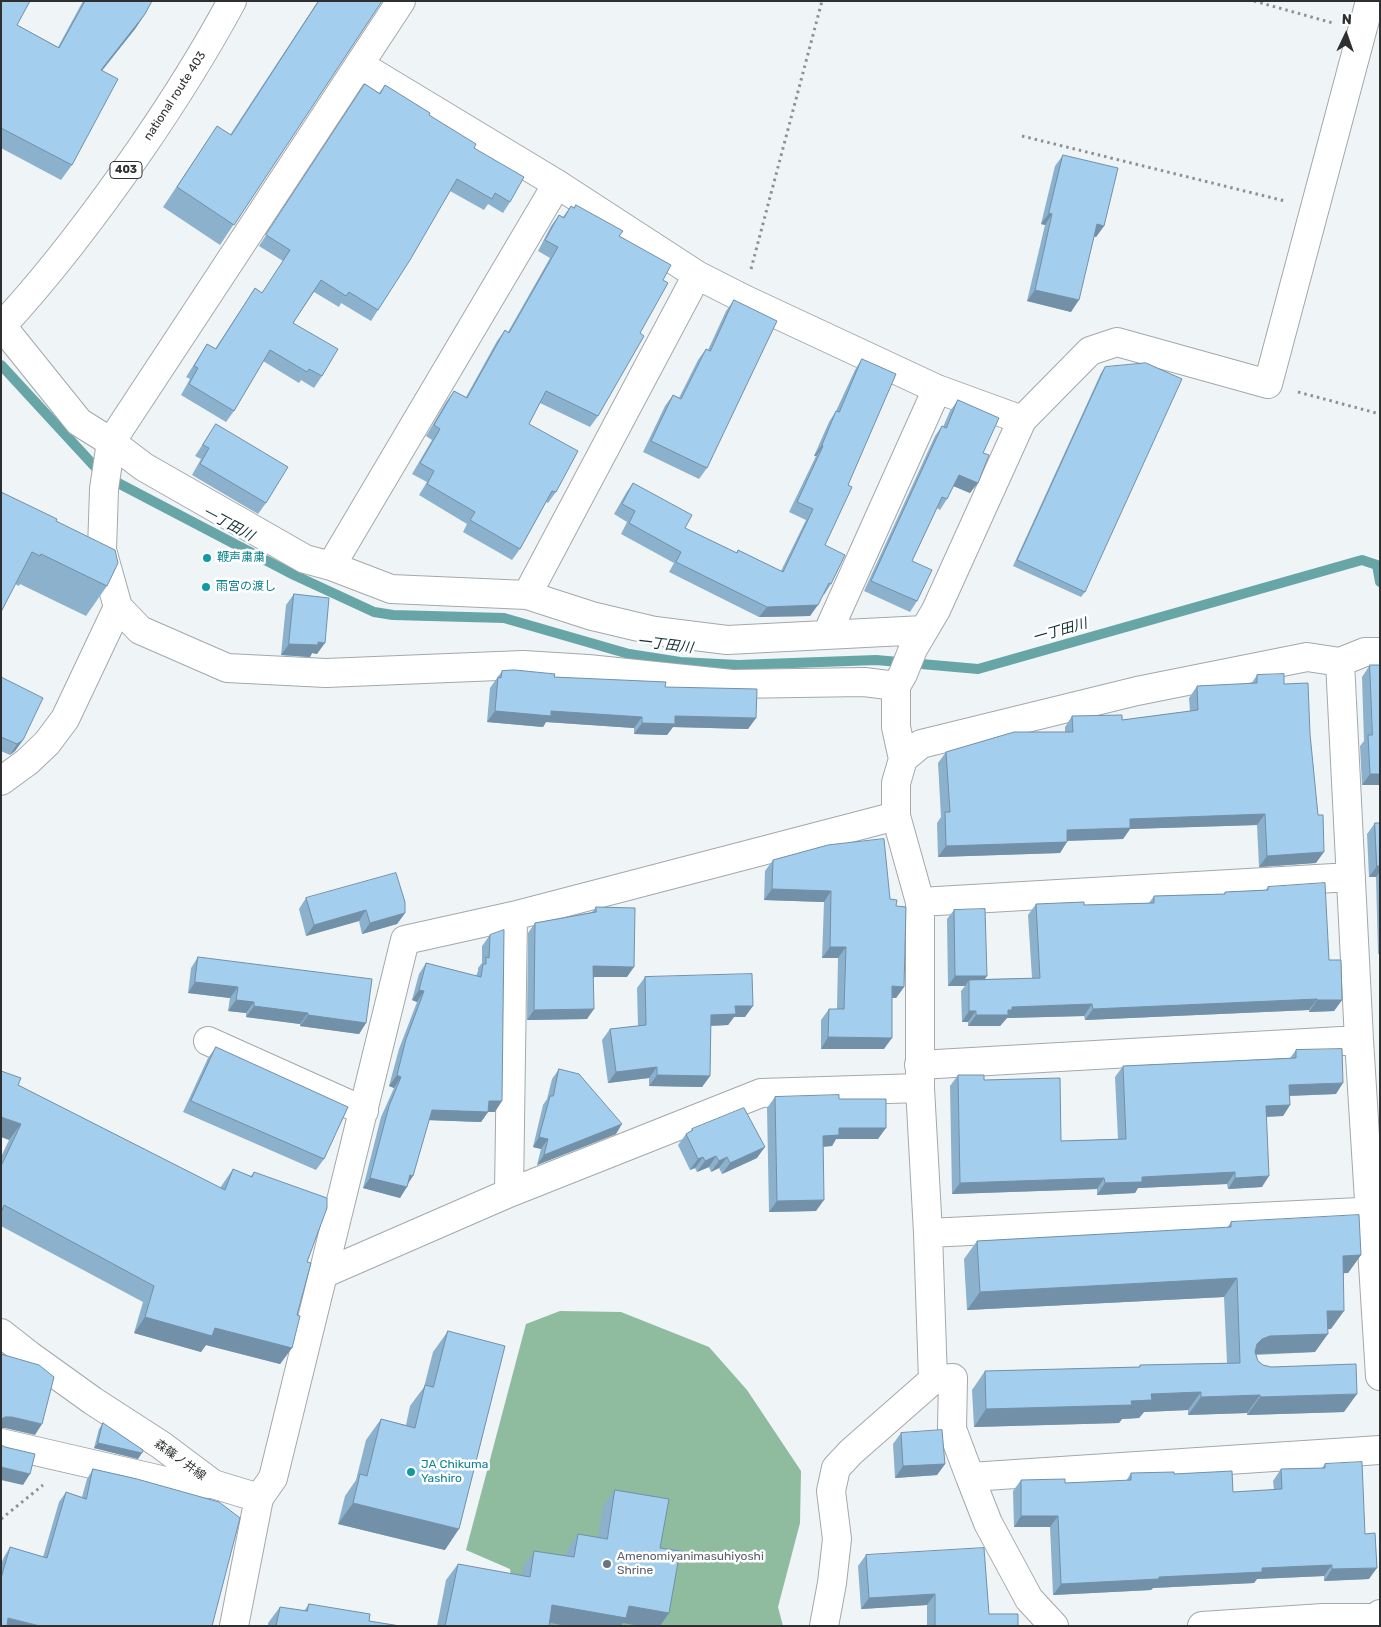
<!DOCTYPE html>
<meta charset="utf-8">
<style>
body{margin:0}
#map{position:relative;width:1381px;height:1627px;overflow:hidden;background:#eff4f7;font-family:Rubik,sans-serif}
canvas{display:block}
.frame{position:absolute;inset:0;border:2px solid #2d2f30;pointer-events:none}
.north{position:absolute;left:1321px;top:10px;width:50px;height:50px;-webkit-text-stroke:4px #fff;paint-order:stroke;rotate:3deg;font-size:14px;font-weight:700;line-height:20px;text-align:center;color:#2d2f30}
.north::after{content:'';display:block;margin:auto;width:18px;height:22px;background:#2d2f30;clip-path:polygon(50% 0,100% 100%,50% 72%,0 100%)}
</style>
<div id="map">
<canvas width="1381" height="1627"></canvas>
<div class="frame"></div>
<div class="north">N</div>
</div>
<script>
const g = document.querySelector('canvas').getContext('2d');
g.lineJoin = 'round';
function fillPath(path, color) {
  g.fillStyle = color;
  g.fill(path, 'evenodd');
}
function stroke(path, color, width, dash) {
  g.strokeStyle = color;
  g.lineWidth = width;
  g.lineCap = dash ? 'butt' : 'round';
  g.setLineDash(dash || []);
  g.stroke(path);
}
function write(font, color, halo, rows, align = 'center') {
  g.font = font + ' Rubik,"Noto Sans JP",sans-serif';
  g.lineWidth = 5;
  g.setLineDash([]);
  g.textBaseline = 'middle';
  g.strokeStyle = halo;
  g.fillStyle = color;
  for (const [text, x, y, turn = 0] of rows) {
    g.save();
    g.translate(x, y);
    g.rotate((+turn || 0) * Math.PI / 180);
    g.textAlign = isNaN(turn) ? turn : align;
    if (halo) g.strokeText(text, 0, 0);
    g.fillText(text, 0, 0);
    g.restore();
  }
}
const forest = new Path2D(`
 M560,1311L621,1312L709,1347L747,1390L801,1471L800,1523L778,1607L783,1626H516L510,1569L466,1550L526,1324Z`);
const stream = new Path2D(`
 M1,365L97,469L120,484L294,575L374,612L393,615L504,618L629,654L680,662L738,665L876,660L978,669L1362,560L1377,565L1380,582`);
const path = new Path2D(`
 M1254,1L1333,23
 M1022,136L1285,201
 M751,269L822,1
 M1298,392L1380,414
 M1,1519L43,1485`);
const street = new Path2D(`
 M360,65L557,184L697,275L744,299L937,389L1022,420
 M1,325L79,422L111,442L144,467L305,559L331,566L391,589L527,595L592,616L655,631L727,640L924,630
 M331,566L557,184
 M527,595L697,275
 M118,607L140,630L227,668L326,673L523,665L588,669L732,684L864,682L896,686
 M827,634L937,389
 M1340,662L1359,1040L1380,1376
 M903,759L921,744L1137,691L1307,657L1340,662L1365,652H1380
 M1,781L27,762L47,743L65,719L118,607L102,550L104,489L111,442L401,1
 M920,902L1351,877
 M208,1041L364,1111
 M919,1065L1359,1040
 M509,1193L513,916
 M928,1233L1380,1211
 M323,1274L509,1193L761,1093L920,1088
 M933,1380L928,1233L920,1088V902L896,816V783L903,759L896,727V686L903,674L913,649L936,610L1022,420L1090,351L1117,342L1268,384L1370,1
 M1,1443L174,1483L213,1484
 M259,1498L273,1478L405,940L513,916L896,816
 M824,1626L832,1583L837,1539L831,1491L836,1468L851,1452L933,1380L953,1378L952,1429L970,1477
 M1054,1626L1029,1599L988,1523L970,1477L1380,1450
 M1202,1626L1323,1618H1378L1380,1614`);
const secondary = new Path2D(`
 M1,1333L29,1355L93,1401L161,1445L213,1484L259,1498L234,1626`);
const highway = new Path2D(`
 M1,327C52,272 97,212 140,150C173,102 204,53 232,1`);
const wall = new Path2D(`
 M1,1L17,25L58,47L83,1H152L145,14L135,29L102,71L72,165L61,180L1,148Z
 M318,1H382L220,245L163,207L217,126L230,135Z
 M365,84L379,93L385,85L429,115L474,148L510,202L503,213L488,204L484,210L450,191L378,310L371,321L341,303L339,307L314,292L293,323L322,376L314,388L301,380L299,383L263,361L234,411L226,422L181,395L190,379L186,377L207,344L215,349L255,288L262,293L283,261L259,246Z
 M1063,155L1104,226L1096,237L1094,236L1071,312L1027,301L1045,225L1041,224L1055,166Z
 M576,205L619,236L663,280L640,333L598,416L590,427L540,403L529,424L556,492L548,503L546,502L520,549L512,560L463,532L467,524L419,495L427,482L412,474L432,440L426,436L446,402L454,391L466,397L497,341L505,330L508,332L550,258L538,251L551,226L559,215L563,217L571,206L574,208Z
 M734,300L707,468L699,479L643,452L665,406L673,395L679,398L698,360L706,349L708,350L726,311Z
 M862,359L848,485L825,545L831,584L824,595L823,594L810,616L759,617L669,572L674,563L621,534L627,522L614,514L626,493L633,483L685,528L736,553L738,550L781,571L806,520L789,512L816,456H814L829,422L836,411L855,370Z
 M1105,367L1085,592L1081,597L1013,566L1101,373Z
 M958,400L983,453L970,493L953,486L947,499L940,510L937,508L912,561L917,601L910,612L864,591L935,436L942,426L943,427L950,411Z
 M216,424L266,503L258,514L192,475L201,459L195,456Z
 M1,492L56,521L107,586L86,616L20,584L19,586L15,584Z
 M294,594L317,654L312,653L310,657L281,655L286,605Z
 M1370,665L1380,785H1362L1360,746L1364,741L1362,677Z
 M502,671L554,677L665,687L756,718L748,729L673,727L667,735L634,734V728L546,722L543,727L487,722L490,688Z
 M1257,675L1284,684L1316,863L1259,867L1257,825L1130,829L1123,839L1067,841L1060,853L938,857L937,823L941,817L938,763L946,752L1065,732V727L1072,716L1122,720L1190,711L1189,698L1197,686L1251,684Z
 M1,677L23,740L15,751L10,755L1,751Z
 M1375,823H1380V954H1378L1376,877H1369L1367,834Z
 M773,860L890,899L896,906L904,987L896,998H892L884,1049H821V1020L829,1009H837L838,958H822L824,902L764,900L765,871Z
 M1268,887L1329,960L1342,1000L1334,1011L1309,1012V1010L1085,1020L1084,1016L1007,1018L1000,1026H968V1022H962L961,991L965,986H948L947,919L954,910L985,979L1032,978L1028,915L1036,904L1084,905L1149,903L1154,896L1224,894L1225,892L1266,890Z
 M306,898L405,913L397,924L362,934L359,921L306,936L299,909Z
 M596,907L627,977H594L587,1019L527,1020L528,933L535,923L592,912Z
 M490,935L495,1112H488L481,1122L429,1120L408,1183L400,1198L363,1188L381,1117L394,1088L389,1086L399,1049L417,1002L412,1000L419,974L426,963L476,976L478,971V968L482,963V946Z
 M198,957L366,1023L359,1034L300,1026V1024L246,1017V1013L228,1011L230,998L188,993L191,968Z
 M645,977L745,1017H734L728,1025L711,1026L710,1076L702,1087L649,1086V1078L608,1083L602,1040L610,1029L638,1026L637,988Z
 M216,1047L324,1159L316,1170L183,1112L208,1058Z
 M1296,1050L1336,1094L1290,1096V1105L1283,1116L1267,1117L1262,1187L1228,1189L1227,1184L1138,1188L1135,1193L1097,1195V1189L952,1194L950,1086L958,1075L984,1080L1061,1141L1118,1139L1115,1077L1123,1066L1290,1058Z
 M559,1069L616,1134L537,1165L541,1149L533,1147L543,1105L547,1099L552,1079Z
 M18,1085L220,1188L233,1169L251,1176L254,1172L307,1262L292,1348L280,1364L206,1345L201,1352L134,1333L143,1302L1,1226V1157L9,1140Z
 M775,1097L839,1099L878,1139H836L832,1146L823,1147L816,1211L769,1212L767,1108Z
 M692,1129L757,1158L722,1174L719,1168L711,1172L709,1167L697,1172L695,1168L690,1170L678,1145L686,1134L691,1131Z
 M1231,1222L1361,1255L1348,1273H1344L1331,1329H1328L1315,1352L1256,1355L1258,1361L1263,1365L1344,1412L1247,1415V1413L1188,1415V1410L1144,1412L1139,1418L1122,1419L1119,1423L974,1427L972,1390L985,1371L1139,1367L1140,1365L1227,1363L1224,1297L967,1310L964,1259L977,1241L1227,1228Z
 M448,1331L445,1550L338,1524L345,1496L356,1480L366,1440L381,1419L406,1425L410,1406L424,1387L433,1352Z
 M103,1423L138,1459L94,1448L99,1429Z
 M901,1433L945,1464L937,1475L895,1478L893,1444Z
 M1325,1464L1365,1534L1369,1579L1324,1581V1576L1257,1579L1254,1583L1153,1588L1151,1590L1053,1595L1050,1527H1014L1013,1491L1021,1480L1065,1483L1126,1481L1131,1473L1174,1474L1233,1492L1274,1490L1273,1481L1281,1469L1322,1468Z
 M93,1469L137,1479L1,1626V1564L4,1557L10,1547L43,1557L59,1502L66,1492L82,1497L87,1479Z
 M615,1490L623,1623L621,1626H567L549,1623V1626H437L446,1580L458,1564L521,1576L523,1567L534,1551L566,1556L567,1550L578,1534L598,1537L603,1506Z
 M866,1555L989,1614L1018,1626H927V1605L861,1609L858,1566Z
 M309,1604L369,1621L400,1626H268V1623L280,1607L304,1611Z`);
const shadedWall = new Path2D(`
 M145,14L135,29L90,85L101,70Z
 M1049,213L1052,214L1045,225L1041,224Z
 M1097,224L1104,226L1096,237L1089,235Z
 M1035,290L1079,300L1071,312L1027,301Z
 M822,445L823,446L816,456H814Z
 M959,475L978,483L970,493L951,485Z
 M818,605L810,616L759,617L767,607Z
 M318,642L325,643L317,654L312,653L310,657L281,655L289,644Z
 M495,711H551L642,717L634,728L546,722L543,727L487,722Z
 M675,716L756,718L748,729L673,727L667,735L634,734L642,723Z
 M23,740L15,751L10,755L17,744Z
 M1370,774H1380V785H1362Z
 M1265,814L1257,825L1130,829L1123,839L1059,841L1067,830L1130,819Z
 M1067,842L1060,853L938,857L946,846Z
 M1324,852L1316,863L1259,867L1267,856Z
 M1377,866H1380V872L1376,877H1369Z
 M772,889L831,891L824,902L764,900Z
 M366,910L359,921L306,936L314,925Z
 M405,913L397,924L362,934L370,923Z
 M830,947H846L838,958H822Z
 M593,966L634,967L627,977H586Z
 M955,976H987L981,985L969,980L965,986H948Z
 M195,982L238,987L230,998L188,993Z
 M892,986L904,987L896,998L885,997Z
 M419,990L424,991L417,1002L412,1000Z
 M1317,999L1309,1010L1085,1020L1093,1009Z
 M236,1000L254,1002L246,1013L228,1011Z
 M1317,1000H1342L1334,1011L1309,1012Z
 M1092,1004L1084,1016L1007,1018L1000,1026H968L976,1015L1008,1010L1012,1007Z
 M254,1006L308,1013L300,1024L246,1017Z
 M735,1006H753L745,1017H734L728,1025L704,1026L711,1015Z
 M594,1009L587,1019L527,1020L534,1010Z
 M969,1011H976L968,1022H962Z
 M308,1015L366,1023L359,1034L300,1026Z
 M828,1037L892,1038L884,1049H821Z
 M657,1067L649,1078L608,1083L616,1072Z
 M397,1075L401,1077L394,1088L389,1086Z
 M657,1075L710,1076L702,1087L649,1086Z
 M1343,1083L1336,1094L1282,1096L1289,1085Z
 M489,1101H502L495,1112H488L481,1122L424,1120L432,1110Z
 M1290,1105L1283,1116L1258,1117L1266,1106Z
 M1,1117L21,1124L9,1140L1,1137Z
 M622,1124L616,1134L537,1165L544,1155Z
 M839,1128H886L878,1139H836L832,1146L815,1147L823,1136Z
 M539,1137L548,1139L541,1149L533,1147Z
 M765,1147L757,1158L722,1174L730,1163Z
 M716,1156L709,1167L697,1172L705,1161Z
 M703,1157L695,1168L690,1170L698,1159Z
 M727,1157L719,1168L711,1172L719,1161Z
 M1235,1172L1227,1184L1138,1188L1135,1193L1097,1195L1105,1183L1142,1177Z
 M410,1175L413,1176L406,1187Z
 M1269,1176L1262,1187L1228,1189L1235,1178Z
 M370,1178L407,1187L400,1198L363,1188Z
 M1104,1178L1097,1189L952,1194L960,1183Z
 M824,1200L816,1211L769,1212L777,1201Z
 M1361,1255L1348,1273L1331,1274L1343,1256Z
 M1237,1278L1224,1297L967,1310L980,1292Z
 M1327,1311H1344L1331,1329L1315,1330Z
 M145,1317L215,1328L292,1348L280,1364L206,1345L201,1352L134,1333Z
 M1328,1334L1315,1352L1257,1354L1249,1357L1257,1344L1262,1339L1270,1336Z
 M1201,1392L1188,1410L1144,1412L1139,1418L1122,1419L1119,1423L974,1427L986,1409L1131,1401L1151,1394Z
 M1357,1394L1344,1412L1247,1415L1260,1397Z
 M1260,1395L1247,1413L1188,1415L1201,1397Z
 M5,1417H12L42,1424L35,1435L5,1428H1V1419Z
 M98,1443L142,1453L138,1459L94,1448Z
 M945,1464L937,1475L895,1478L903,1466Z
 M1,1467L30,1474L23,1485L1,1480Z
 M353,1503L459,1529L445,1550L338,1524Z
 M1021,1516H1058L1050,1527H1014Z
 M1332,1565L1324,1576L1257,1579L1254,1583L1153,1588L1151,1590L1053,1595L1061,1584L1159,1577L1262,1568Z
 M1377,1568L1369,1579L1324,1581L1332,1569Z
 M935,1594L927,1605L861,1609L869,1598Z
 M552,1605L629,1606L669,1613L660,1626H640L623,1623L621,1626H567L541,1621Z
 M8,1618L40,1626H3Z`);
const building = new Path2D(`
 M1,1H30L17,25L59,48L85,1H152L145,14L101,70L118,79L72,165L1,128Z
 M319,1H382L234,225L177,187L217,126L231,135Z
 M365,84L380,94L385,85L430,113L429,115L476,144L474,148L524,177L510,202L495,193L492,199L457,179L410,260L378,310L349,292L346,296L321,280L293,323L338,349L322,376L309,369L307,372L270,350L234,411L189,384L198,368L194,366L207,344L216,349L255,288L262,293L290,250L266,235Z
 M1063,155L1118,168L1104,226L1097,224L1079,300L1035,290L1052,214L1049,213Z
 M576,205L623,231L619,236L671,265L663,280L668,283L640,333L644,336L598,416L546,391L529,424L578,451L556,492L552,491L520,549L470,520L475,512L427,484L434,471L420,463L440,429L434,425L454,391L467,398L505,330L509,333L558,247L545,240L559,215L564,218L571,206L574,208Z
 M734,300L777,321L707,468L651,441L673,395L681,399L706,349L710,351Z
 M862,359L896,374L848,485L852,487L825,545L845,555L831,584L829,583L818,605L767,607L676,562L681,552L629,523L635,511L622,504L633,483L692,515L685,528L737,553L738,550L783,572L813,509L797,502L823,446L822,445L836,411L839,412Z
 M1146,363L1182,379L1085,592L1017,560L1105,367Z
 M958,400L999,418L983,453L989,455L978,483L959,475L947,499L942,497L912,561L932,570L917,601L871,581L942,426L946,428Z
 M216,424L288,467L266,503L200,464L209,448L203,445Z
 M1,492L57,519L56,521L115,550L118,563L107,586L41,554L40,556L32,552L1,612Z
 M294,594L329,598L325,643L318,642V645L289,644Z
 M1370,665H1380V774H1370L1368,735H1372Z
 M515,670L555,674L554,677L666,682L665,687L757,689L756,718L675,716V724L642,723V717L551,711V716L495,711L498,677L501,678L502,671Z
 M1284,674V684L1308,683L1310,734L1318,815H1323L1324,852L1267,856L1265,814L1130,819V828L1067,830V842L946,846L945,812H950L946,752L1014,732H1073L1072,716L1122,715V720L1198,710L1197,686L1257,683V675Z
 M1,677L43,698L23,740L17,744L1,737Z
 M1375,823H1380V866H1377Z
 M884,839L890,899L897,900L896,906L906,907L904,987L892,986V1038L828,1037L829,1009H844L846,947H830L831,891L772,889L773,860L828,845Z
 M396,873L405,902V913L370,923L366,910L314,925L306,898Z
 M1325,883L1329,960H1341L1342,1000H1317V999L1093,1009L1092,1004L1012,1007V1010H1008V1015H976V1011H969V980L1040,978L1036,904L1084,902V905L1154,903V896L1225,894V892L1268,890V887Z
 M596,907L635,908L634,967L593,966L594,1009L534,1010L535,923L596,912Z
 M985,909L987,976H955L954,910Z
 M504,930L502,1101H489L488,1112L432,1110L413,1176L410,1175L407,1187L370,1178L389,1106L401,1077L397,1075L406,1039L424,991L419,990L426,963L481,977L483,964H486V957L489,958L490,935Z
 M198,957L372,979L366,1023L308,1015V1013L254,1006V1002L236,1000L238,987L195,982Z
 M752,974L753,1006H735L736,1014L711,1015L710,1076L657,1075V1067L616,1072L610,1029L646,1025L645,977Z
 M216,1047L348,1107L324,1159L191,1101Z
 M1342,1049L1343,1083L1289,1085L1290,1105L1266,1106L1269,1176L1235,1178V1172L1142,1177V1182L1105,1183L1104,1178L960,1183L958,1075H984V1080L1060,1078L1061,1141L1126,1139L1123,1066L1296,1058V1050Z
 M559,1069L579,1074L622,1124L544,1155L548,1139L539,1137L550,1096H553Z
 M1,1071L21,1078L18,1085L225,1190L233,1169L252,1177L254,1172L327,1198V1208L307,1262L311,1263L297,1315L300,1316L292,1348L215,1328L212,1336L145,1317L154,1286L4,1205L1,1213V1166L21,1124L1,1117Z
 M839,1095V1099H886V1128H839V1135L823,1136L824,1200L777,1201L775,1097Z
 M744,1108L765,1147L730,1163L727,1157L719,1161L716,1156L705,1161L703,1157L698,1159L686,1134L693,1130L692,1129Z
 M1359,1215L1361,1255L1343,1256L1344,1311H1327L1328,1334L1270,1336L1262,1339L1257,1344L1255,1352L1258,1361L1263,1365L1271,1367L1356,1364L1357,1394L1260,1397V1395L1201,1397V1392L1151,1394L1152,1400L1131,1401L1132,1405L986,1409L985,1371L1140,1367V1365L1240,1363L1237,1278L980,1292L977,1241L1231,1227V1222Z
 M448,1331L505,1346L459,1529L353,1503L360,1474L367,1476L381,1419L415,1428L425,1385L433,1387Z
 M1,1354L39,1365L54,1377L42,1424L12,1417H5L1,1419Z
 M103,1423L143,1450L142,1453L98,1443Z
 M942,1430L945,1464L903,1466L901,1433Z
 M1,1445L5,1447L35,1454L30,1474L1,1467Z
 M1362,1462L1365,1534L1375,1533L1377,1568L1332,1569V1565L1262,1568V1572L1159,1577V1579L1061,1584L1058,1516H1021V1480L1065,1479V1483L1131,1480V1473L1174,1472V1474L1232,1471L1233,1492L1282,1489L1281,1469L1325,1468V1464Z
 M93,1469L137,1479L219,1502L240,1518L212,1626H40L8,1618L7,1626H1V1578L10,1547L47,1558L66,1492L86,1499Z
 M615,1490L669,1499L660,1548L680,1551L669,1613L629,1606L626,1618L552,1605L549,1626H445L458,1564L530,1577L534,1551L574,1557L578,1534L607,1539Z
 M984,1548L989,1614H1018V1626H935V1594L869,1598L866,1555Z
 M309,1604L370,1614L369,1621L400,1626H276L280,1607L307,1611Z`);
const markers = [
 [207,558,5,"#0f9aa8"],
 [206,587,5,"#0f9aa8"],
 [411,1472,5,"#0f9aa8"],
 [607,1564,5,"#6b7280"]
];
const shields = [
 [126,170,32]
];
const shieldNames = [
 ["403",126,170]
];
const streetNames = [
 ["national route 403",175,96,-57],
 ["森篠ノ井線",180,1460,36]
];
const cultureNames = [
 ["鞭声粛粛",217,558],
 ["雨宮の渡し",216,587],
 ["JA Chikuma",421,1465],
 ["Yashiro",421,1479]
];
const worshipNames = [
 ["Amenomiyanimasuhiyoshi",617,1557],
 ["Shrine",617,1571]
];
const waterNames = [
 ["一丁田川",228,524,28],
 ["一丁田川",1060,631,-16],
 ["一丁田川",665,645,7]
];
fillPath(forest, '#8fbb9e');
stroke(stream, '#67a5a6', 10);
stroke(street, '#a4a8ab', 30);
stroke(secondary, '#a4a8ab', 30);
stroke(highway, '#a4a8ab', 30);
stroke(path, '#8e9193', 3, [2.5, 4]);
stroke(street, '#fff', 28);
stroke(secondary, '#fff', 28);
stroke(highway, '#fff', 28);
fillPath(wall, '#8cb1cd');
fillPath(shadedWall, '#7290a7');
fillPath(building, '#a3ceee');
stroke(building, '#7290a7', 1);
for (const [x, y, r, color] of markers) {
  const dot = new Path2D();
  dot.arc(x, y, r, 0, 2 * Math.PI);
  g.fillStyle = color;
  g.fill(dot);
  stroke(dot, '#fff', 2);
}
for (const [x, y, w] of shields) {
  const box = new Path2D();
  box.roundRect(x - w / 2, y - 8.5, w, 17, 4);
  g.fillStyle = '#fff';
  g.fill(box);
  stroke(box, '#2d2f30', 1);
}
write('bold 11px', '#2d2f30', null, shieldNames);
write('12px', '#2d2f30', '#fff', streetNames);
write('12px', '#0d838f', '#fff', cultureNames, 'left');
write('12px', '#5b616d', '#fff', worshipNames, 'left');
write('italic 14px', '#103031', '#fff', waterNames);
</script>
